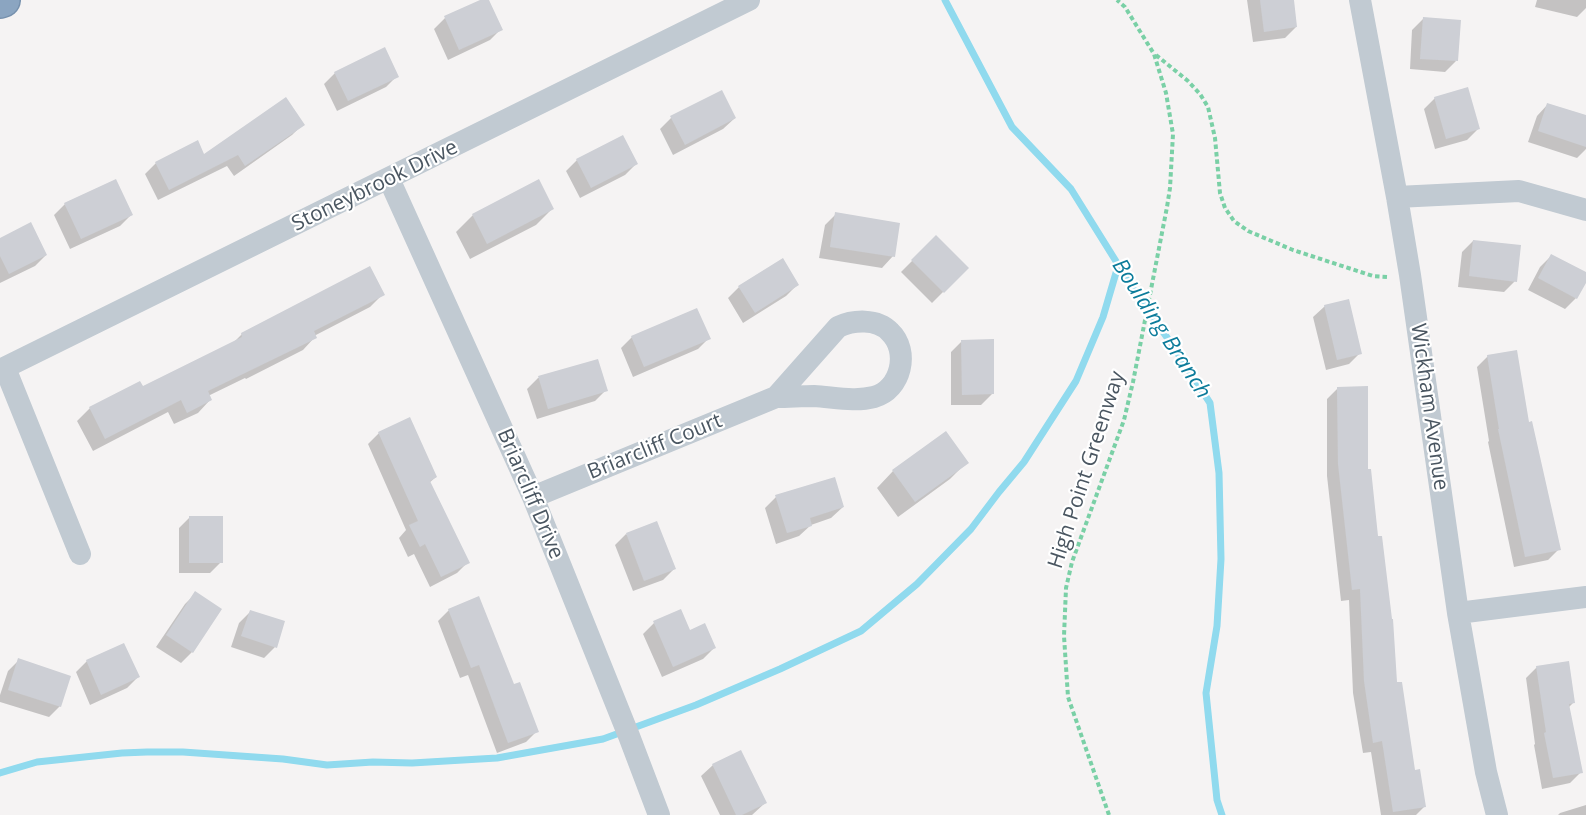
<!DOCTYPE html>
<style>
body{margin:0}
canvas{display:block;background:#f5f3f3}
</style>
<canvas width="1586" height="815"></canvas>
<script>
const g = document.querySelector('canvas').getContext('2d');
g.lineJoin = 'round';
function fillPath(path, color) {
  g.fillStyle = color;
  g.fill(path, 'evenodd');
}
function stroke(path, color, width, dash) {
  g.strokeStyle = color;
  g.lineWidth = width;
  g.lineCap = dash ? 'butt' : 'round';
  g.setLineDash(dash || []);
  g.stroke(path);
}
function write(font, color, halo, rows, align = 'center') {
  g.font = font + ' "Open Sans",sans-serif';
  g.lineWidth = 4.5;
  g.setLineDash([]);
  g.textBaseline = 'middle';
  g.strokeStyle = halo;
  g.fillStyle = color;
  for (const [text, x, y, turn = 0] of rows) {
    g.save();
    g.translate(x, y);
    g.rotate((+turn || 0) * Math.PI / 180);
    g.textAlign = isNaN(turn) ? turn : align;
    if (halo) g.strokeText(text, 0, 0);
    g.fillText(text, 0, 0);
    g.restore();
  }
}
const shadow = new Path2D(`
 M484,0H488L501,29L490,40L448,60L434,29L445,18Z
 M1247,0H1292L1296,27L1285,38L1253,42Z
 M1537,0H1586V8L1577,17L1535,7Z
 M1423,19L1456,61L1445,72L1410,69L1412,30Z
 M335,73L397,76L386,87L337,111L324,84Z
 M1435,98L1478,129L1467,140L1435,149L1424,109Z
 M1548,104L1586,117V149L1577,158L1528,142L1537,116Z
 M671,118H735L723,129L673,155L660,129Z
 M303,124L292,135L234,176L227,166L158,200L145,174L156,163L204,156Z
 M577,160L636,164L625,175L580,198L566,171Z
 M65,204L131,215L120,226L70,249L54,215Z
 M552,209L536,225L470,259L456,232L473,215Z
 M836,214L893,256L882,268L819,258L825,225Z
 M936,237L967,268L932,303L901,272Z
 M0,239L46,255L35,266L0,283Z
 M1473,241L1515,281L1504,292L1458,287L1462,252Z
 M1551,256L1586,274V280L1576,298L1565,309L1528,290L1540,267Z
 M797,285L786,296L743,323L728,298L739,287Z
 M383,294L370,307L314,336L315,337L303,350L246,379L245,378L208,396L210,400L198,413L174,424L168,412L93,451L77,421L90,408L142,388L233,343L242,334Z
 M1325,306L1360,353L1349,364L1326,370L1313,317Z
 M632,337L709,338L698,349L633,377L621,348Z
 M962,341L992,394L981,405H951V352Z
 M1488,356L1528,424L1559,549L1548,560L1514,567L1488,442L1489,441L1477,367Z
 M597,361L606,390L595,401L537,419L527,389L538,378Z
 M1338,388L1366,471L1396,684L1414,772L1424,807L1416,815H1381L1371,752L1363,753L1353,693L1349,600L1341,601L1327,476V399Z
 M379,433L436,477L429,483L468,562L457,573L430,587L414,554L408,557L399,538L406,530L368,444Z
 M967,462L950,479L898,517L877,488L893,471Z
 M776,497L843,507L831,518L811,525L799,536L776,544L765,508Z
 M190,517L221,562L210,573H179V528Z
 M626,534L674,569L663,580L633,591L615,545Z
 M196,593L220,609L192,652L181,663L156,647L185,604Z
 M449,610L513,686L537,731L526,742L497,753L468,675L460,678L438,621Z
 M250,612L275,647L264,658L231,647L239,623Z
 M654,623L690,632L714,648L703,659L662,677L643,634Z
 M19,660L60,706L49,717L0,702V695L8,671Z
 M87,661L138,677L127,688L90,705L76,672Z
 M1537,667L1573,703L1568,708L1581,772L1570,783L1542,789L1534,745L1535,744L1526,678Z
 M740,752L765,803L752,815H720L701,776L713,765Z
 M1586,805V815H1558L1560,813Z`);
const stream = new Path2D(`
 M945,0L1012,127L1071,189L1137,295L1173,346L1210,403L1219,473L1221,559L1217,626L1206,693L1217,800L1222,815
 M0,773L37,762L122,753L147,752H183L283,759L327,765L373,762L412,763L497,758L603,739L696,705L780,669L861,631L917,584L971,529L999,492L1024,462L1076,381L1103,317L1118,266`);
const building = new Path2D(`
 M480,0H489L503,30L459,50L444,16Z
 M1260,0H1294L1297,27L1264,32Z
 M1423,17L1461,20L1458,61L1420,59Z
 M385,47L399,77L348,101L334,72Z
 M1468,87L1480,129L1446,139L1434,97Z
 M722,90L736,118L685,145L670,116Z
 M286,97L305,125L245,166L238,155L169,190L155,162L198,140L204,154Z
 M1547,103L1586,115V147L1538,131Z
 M623,135L638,164L591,188L576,159Z
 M116,179L133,215L81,239L64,203Z
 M539,179L554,209L487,244L472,214Z
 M835,212L900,223L895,257L830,247Z
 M31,222L47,255L9,274L0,256V238Z
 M936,235L969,268L944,293L911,260Z
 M1473,240L1521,245L1517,282L1469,276Z
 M1551,254L1586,272V283L1577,299L1538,278Z
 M783,258L799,285L755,313L738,286Z
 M370,266L385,295L314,331L317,338L208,391L212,400L187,413L181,400L105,439L89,407L140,381L143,386L242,337L241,333Z
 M1349,299L1362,354L1337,360L1324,305Z
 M697,308L711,339L644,367L631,336Z
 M994,339V394L962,395L961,340Z
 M1517,350L1529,422L1532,421L1561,550L1525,557L1498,429H1499L1487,355Z
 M598,359L608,391L548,409L538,376Z
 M1368,386V469H1371L1378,536H1382L1392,619H1393L1397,682H1402L1415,770L1420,769L1426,807L1393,812L1382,741L1373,743L1364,681L1360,589L1352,590L1338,464L1337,387Z
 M410,417L437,477L430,481L470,563L441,577L425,544L420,547L409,525L418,521L378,432Z
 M946,431L969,463L915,502L892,470Z
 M835,477L844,507L810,518L812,526L787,533L775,495Z
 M189,516H223V563H189Z
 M657,521L676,569L644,581L626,533Z
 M195,591L222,609L193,653L166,635Z
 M479,596L514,684L520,682L539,732L508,743L479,665L471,668L448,609Z
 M681,609L690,630L705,623L716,648L673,667L653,621Z
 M250,610L285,621L277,648L241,636Z
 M124,643L140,677L101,695L86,660Z
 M18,658L71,676L61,707L8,690Z
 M1569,661L1575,703L1569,704L1583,773L1553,778L1544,733L1546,732L1536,666Z
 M741,750L767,803L742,815H736L712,764Z`);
const path = new Path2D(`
 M1156,55L1188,81L1200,94L1208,107L1215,138L1220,193L1225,208L1234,221L1248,231L1293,250L1373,276L1388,277
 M1109,815L1068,697L1064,636L1066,588L1072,562L1124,420L1133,382L1167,207L1170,188L1173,134L1166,93L1154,54L1125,7L1117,0`);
const street = new Path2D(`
 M1360,0L1397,197L1410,275L1458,613L1486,772L1497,815
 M389,179L533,497L629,736L659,815
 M1397,197L1519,191L1586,210
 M5,368L80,554
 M0,370L749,0
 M533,497L776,397C789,397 801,396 814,396C833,397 855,402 874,397C901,390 910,351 890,332C877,318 853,320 838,327L776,397
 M1458,613L1586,597`);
const highway = new Path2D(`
 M0,1L3,0`);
const streetNames = [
 ["Stoneybrook Drive",375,186,-26],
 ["Wickham Avenue",1429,407,82],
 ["Briarcliff Court",655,447,-22],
 ["High Point Greenway",1087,470,-72],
 ["Briarcliff Drive",530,494,67]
];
const waterNames = [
 ["Boulding Branch",1161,329,57]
];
fillPath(shadow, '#0003');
stroke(stream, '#90daee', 7);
fillPath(building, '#cdcfd5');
stroke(highway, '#7690ad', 36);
stroke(path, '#7ad0a6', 4, [4.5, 3]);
stroke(street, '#c1cad2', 22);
stroke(highway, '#8ba5c1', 33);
write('21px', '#4a5661', '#fff', streetNames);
write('italic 22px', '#0c7c9b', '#fff', waterNames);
</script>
